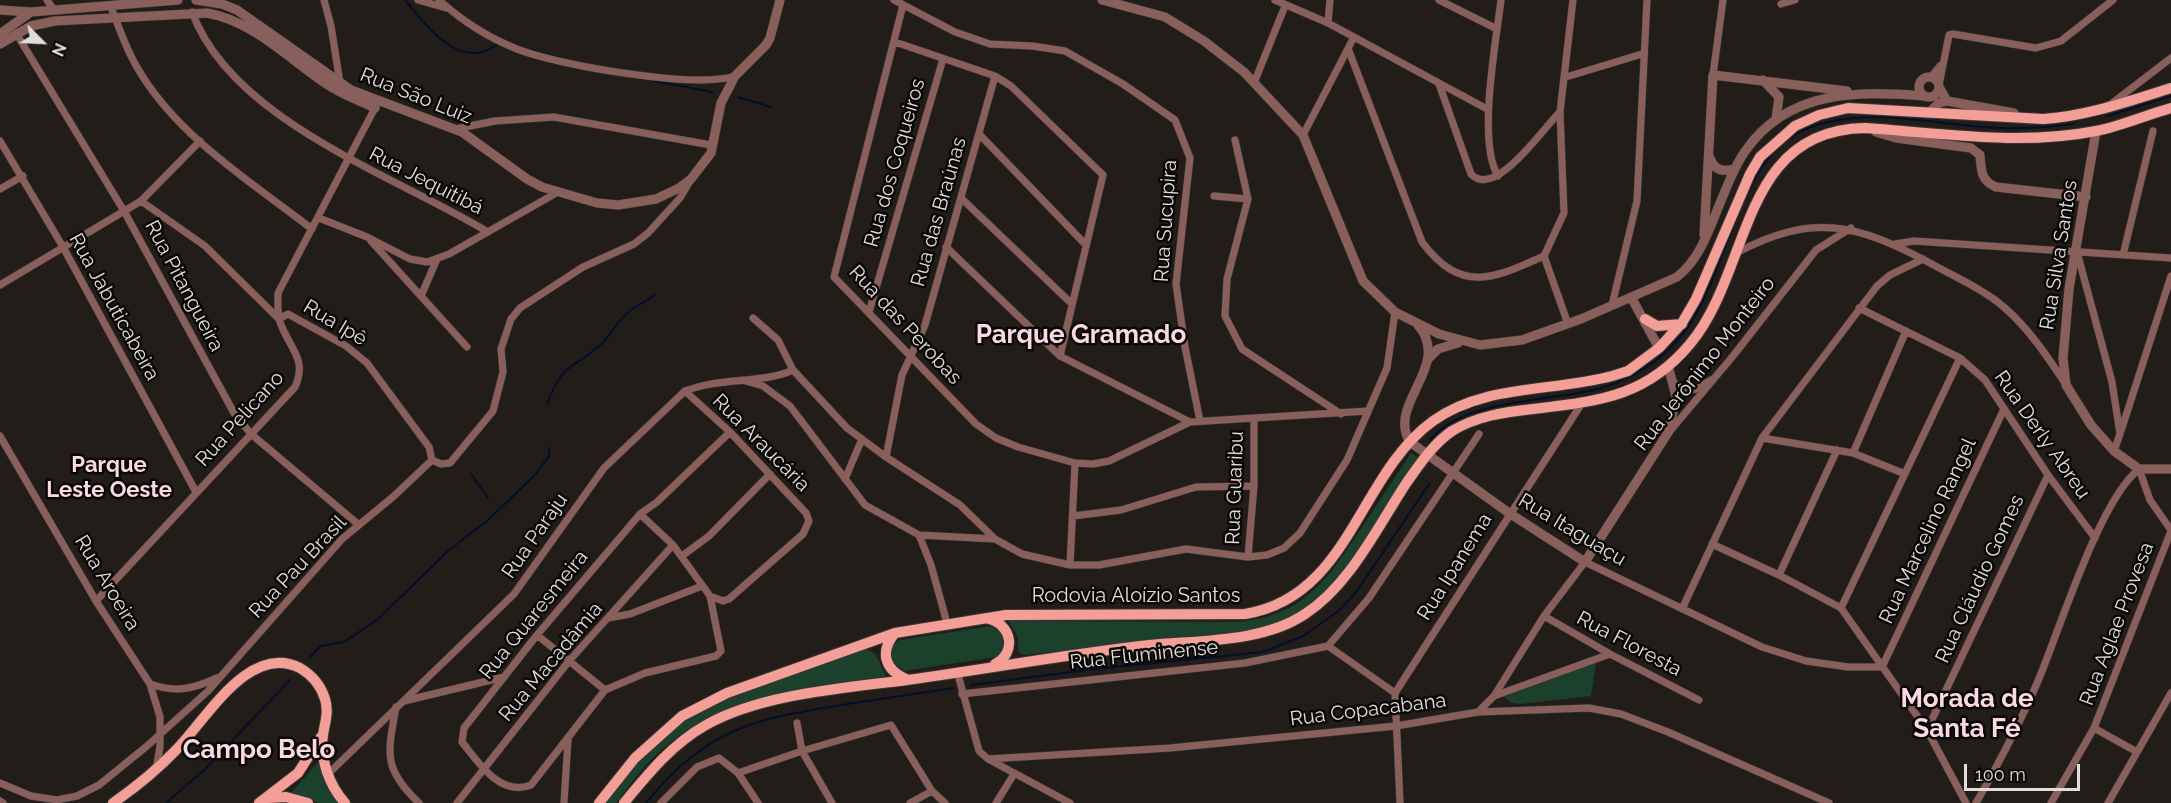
<!DOCTYPE html>
<meta charset="utf-8">
<style>
body{margin:0}
#map{position:relative;width:2171px;height:803px;overflow:hidden;background:#231d1a;font-family:Raleway,sans-serif}
canvas{display:block}
.north{position:absolute;left:12px;top:12px;width:60px;height:60px;-webkit-text-stroke:4px #0a0807;paint-order:stroke;rotate:114deg;font-size:16px;font-weight:700;line-height:24px;text-align:center;color:#e0ddda}
.north::after{content:'';display:block;margin:auto;width:21px;height:27px;background:#e0ddda;clip-path:polygon(50% 0,100% 100%,50% 72%,0 100%)}
.scale{position:absolute;left:1964px;top:764px;width:116px;height:27px;box-sizing:border-box;border:3px solid #e0ddda;border-top:0;padding-left:8px;font-size:18px;line-height:21px;white-space:nowrap;color:#e0ddda;-webkit-text-stroke:4px #0a0807;paint-order:stroke}
</style>
<div id="map">
<canvas width="2171" height="803"></canvas>
<div class="north">N</div>
<div class="scale">100 m</div>
</div>
<script>
const g = document.querySelector('canvas').getContext('2d');
g.lineJoin = 'round';
function fillPath(path, color) {
  g.fillStyle = color;
  g.fill(path, 'evenodd');
}
function stroke(path, color, width, dash) {
  g.strokeStyle = color;
  g.lineWidth = width;
  g.lineCap = dash ? 'butt' : 'round';
  g.setLineDash(dash || []);
  g.stroke(path);
}
function write(font, color, halo, rows, align = 'center') {
  g.font = font + ' Raleway,sans-serif';
  g.lineWidth = 5;
  g.setLineDash([]);
  g.textBaseline = 'middle';
  g.strokeStyle = halo;
  g.fillStyle = color;
  for (const [text, x, y, turn = 0] of rows) {
    g.save();
    g.translate(x, y);
    g.rotate((+turn || 0) * Math.PI / 180);
    g.textAlign = isNaN(turn) ? turn : align;
    if (halo) g.strokeText(text, 0, 0);
    g.fillText(text, 0, 0);
    g.restore();
  }
}
const green = new Path2D(`
 M1411,453L1418,458L1340,577L1325,594L1285,621L1248,632L1023,655L1018,652V637L1008,621L1233,622C1301,618 1325,583 1360,530C1377,504 1394,479 1411,453Z
 M992,626L1005,637L1003,652L996,657L904,671L890,660L893,645L899,640Z
 M865,649L875,653L886,676C805,689 720,694 657,754C641,769 629,786 616,803H603C627,772 655,742 687,719C727,688 816,666 865,649Z
 M1596,663L1591,696L1520,704L1512,703L1504,697Z
 M319,761L327,786L338,803H318L290,794Z`);
const stream = new Path2D(`
 M405,0C422,20 447,56 478,53C485,52 493,47 499,44
 M531,50L560,58
 M639,78L712,92
 M738,97L771,107
 M2108,116L2171,96
 M1788,139C1847,99 1933,126 2000,128C2025,129 2049,127 2074,124
 M547,405C563,358 575,371 604,341C613,332 620,317 631,310C639,304 646,302 654,295
 M1430,440C1464,398 1552,402 1602,388C1621,382 1639,373 1655,361C1723,311 1721,214 1773,152
 M471,474L488,498
 M309,658L321,646L344,642L377,620L449,550L487,521L535,475L549,456V448
 M971,685L1087,670L1263,652L1303,636L1340,610L1357,591L1429,484
 M166,803L204,770L290,680
 M646,803C709,725 760,718 854,703C887,698 921,693 954,688`);
const minor = new Path2D(`
 M47,0L54,10
 M324,0L331,26L340,83
 M418,0L446,8
 M439,0C461,20 489,38 517,49C557,65 695,89 735,76
 M894,0L955,32L990,44L1032,46L1065,51L1123,84L1175,120L1190,158L1176,284L1185,347L1200,421
 M1275,0L1328,23L1487,109
 M1439,0L1497,29
 M1781,4L1795,0
 M110,5C117,22 123,40 131,56C168,131 249,180 312,229
 M903,5L834,277L976,424L996,438L1018,447L1075,463L1093,464L1109,461L1190,422L1368,411
 M192,12C232,121 396,176 488,232
 M1328,23L1330,0
 M16,33L124,211L234,413L251,434L359,525
 M895,42L995,76L1011,86L1103,175L1060,356
 M1349,51L1422,242C1461,294 1493,279 1544,256
 M1713,75L1723,0
 M1566,77L1642,54
 M1931,77L1940,66
 M1254,83L1285,6
 M1439,84L1471,174C1495,200 1543,128 1560,112
 M1939,85L1949,35L1953,34L2036,48L2061,41L2113,0
 M2111,104L2171,58
 M455,129L495,121L554,117L711,145
 M979,134L1086,245
 M1303,135L1354,37
 M1235,140L1248,199
 M0,141L63,247L196,492
 M1498,176C1477,142 1496,42 1501,0
 M0,189L23,176
 M1214,196L1248,199L1227,279L1225,316L1242,349L1341,414
 M961,198L1072,304
 M141,201L205,246L279,319
 M319,218L367,237L410,259L427,262L449,254L558,192
 M371,241L467,347
 M1895,244L1914,241L2171,258
 M946,247L1060,356L1190,422
 M2077,252L2112,382L2120,434L2114,451
 M1736,253C1813,212 1857,224 1930,263C1955,277 1983,289 2005,308C2029,329 2047,356 2065,383
 M2123,255L2153,131
 M0,285L141,201L200,141
 M421,296L437,259
 M1612,305L1637,201L1647,0
 M1859,308L1960,358L1985,380L2048,475L2095,538
 M869,312L943,59
 M753,318L778,340L793,370L847,428L886,457L960,505L995,539L1022,554L1070,565H1099L1186,549L1248,557L1267,555L1284,548L1300,533L1347,460L1387,368L1395,312
 M279,319L288,314L346,346L367,363L429,447L432,460
 M1568,324L1544,256L1564,213L1560,112L1573,0
 M742,380L763,386L790,406L865,505L919,535L931,565L947,623
 M1673,382L1686,391L1696,389L1711,380
 M685,391L730,432L806,513L809,521L803,534L729,599L723,601L710,596
 M1670,431L1733,356L1816,250L1851,228
 M2121,431L2171,276
 M0,436L96,601L150,684L160,717V747L156,769
 M1762,438L1853,453L1905,474
 M1853,453L1906,331
 M886,457L902,375L925,325L995,76
 M432,460L441,464L450,463L493,411L503,372L501,349L511,319L520,308L583,267L634,244L648,233L680,198L690,181
 M845,479L862,439
 M640,514L673,545L710,596L721,651L716,656L645,673L605,690L531,785C500,797 479,763 462,742L464,728L537,635L640,514L657,502L730,432
 M1073,516L1121,510L1196,487L1254,486
 M919,535L995,539
 M1712,544L1779,575L1841,608L1927,730L1966,803
 M682,556L709,536L770,474
 M1248,557L1254,486V420
 M1070,565L1075,463
 M1779,575L1837,450
 M96,601L295,387C308,359 289,348 280,322C277,313 278,302 278,293L377,104
 M1841,608L1960,358
 M1682,609L1762,438L1877,286L1890,275L1923,259
 M1544,616L1610,654L1699,700
 M608,618L630,614L702,586
 M537,635L605,690
 M1328,646L1395,693
 M957,671L979,751L988,759L1170,748L1396,726L1478,712L1589,708L1621,714L1668,732L1829,803
 M150,684C176,693 193,689 217,678
 M962,694L1245,663L1328,646L1369,598L1479,434
 M1494,696L1610,654
 M404,701L504,677
 M396,707C388,753 382,768 419,803
 M1478,712L1494,696L1544,616L1585,562L1762,647L1806,661L1848,667H1882L2004,409
 M797,723L802,751L832,803
 M1927,730L2048,475
 M2137,752L2094,728L2171,531
 M988,759L1070,803
 M738,773L802,751L891,725L932,791L945,803
 M328,774L514,594L604,468L685,391C720,377 763,384 793,370
 M0,783L31,796L57,800L77,796L99,785L147,746L208,691L342,539L394,496L432,460
 M0,801L3,803
 M457,803L569,661L673,545
 M564,803L568,740
 M661,803L697,767L719,758L738,773L758,803
 M910,803L932,791
 M996,803L1014,774
 M1400,803L1395,693L1582,403
 M1976,803C1999,763 2020,723 2038,681C2060,629 2099,501 2139,469L2150,500L2171,530
 M2051,803L2094,728
 M2108,803L2171,693`);
const tertiary = new Path2D(`
 M196,0L222,4L237,10L351,90L462,132L527,179L542,187L597,203L618,205L656,199L679,188L691,179L711,153L721,103L735,76L766,45L770,38L780,0
 M1102,0L1165,17L1204,41L1244,72L1303,135L1363,281L1395,312L1439,334L1480,345L1522,340L1581,319L1677,277C1700,259 1709,230 1720,203C1728,185 1734,166 1746,150C1788,90 1859,90 1924,96
 M0,10L31,12L178,0
 M0,34L31,12
 M0,44L31,26L55,21L207,13C253,21 288,58 325,83C341,94 358,100 375,108
 M1919 87a10 10 0 1 1 20 0a10 10 0 1 1-20 0Z
 M1763,80L1779,97L1776,119
 M1939,87L1947,101L2014,113
 M1929,113L1939,103L1947,101
 M2096,131L2069,289L2063,358L2066,385L2091,425L2114,451L2139,469H2171
 M1876,132L1896,138L1971,148L1980,155C1981,170 1981,181 1996,187L2086,197
 M1710,158C1714,170 1723,172 1734,169
 M1704,235L1713,75L1847,91
 M1631,297L1659,348
 M1418,325C1453,366 1386,404 1410,442L1509,513L1585,562L1669,431L1676,396L1668,366
 M1429,358L1438,349L1458,343`);
const primary = new Path2D(`
 M1645,319L1657,326L1682,324
 M989,619C1012,625 1017,653 995,664
 M895,633C879,652 885,670 906,679
 M268,798L286,797L308,803
 M113,803C136,787 157,770 176,750C206,720 249,642 300,668C312,675 321,686 325,699C329,712 325,722 323,735C320,760 329,785 345,803
 M259,803L298,773L321,737
 M599,803L635,758L682,716L727,693L895,633L1006,615L1245,614C1350,597 1358,475 1433,421C1484,384 1553,392 1612,376L1628,371L1659,348L1682,323L1696,299L1750,174L1760,157L1795,126L1819,115L1848,108L2043,119C2087,116 2129,101 2171,88
 M624,803C648,774 672,744 706,725C761,694 845,688 907,680C988,669 1068,654 1149,645C1198,640 1262,643 1305,614C1350,585 1378,526 1407,482C1420,464 1433,444 1452,431C1477,416 1505,412 1533,409C1597,401 1645,398 1690,344C1752,270 1739,130 1865,128C1942,133 2020,146 2096,131C2121,126 2146,115 2171,108`);
const streetNames = [
 ["Rua São Luiz",416,96,22],
 ["Rua dos Coqueiros",895,163,-74],
 ["Rua Jequitibá",426,181,27],
 ["Rua das Braúnas",939,212,-74],
 ["Rua Sucupira",1166,221,-86],
 ["Rua Silva Santos",2059,255,-81],
 ["Rua Pitangueira",184,286,62],
 ["Rua Jabuticabeira",114,307,61],
 ["Rua Ipê",335,323,31],
 ["Rua das Perobas",905,325,47],
 ["Rua Jerônimo Monteiro",1705,364,-52],
 ["Rua Pelicano",240,419,-48],
 ["Rua Derly Abreu",2042,435,55],
 ["Rua Araucária",761,443,45],
 ["Rua Guaribu",1235,488,-88],
 ["Rua Itaguaçu",1572,530,31],
 ["Rua Marcelino Rangel",1928,531,-65],
 ["Rua Paraju",535,536,-55],
 ["Rua Pau Brasil",298,567,-47],
 ["Rua Ipanema",1455,567,-58],
 ["Rua Cláudio Gomes",1980,579,-65],
 ["Rua Aroeira",107,583,59],
 ["Rodovia Aloízio Santos",1136,596],
 ["Rua Quaresmeira",534,615,-51],
 ["Rua Aglae Provesa",2117,624,-69],
 ["Rua Floresta",1629,644,28],
 ["Rua Fluminense",1144,655,-6],
 ["Rua Macadâmia",551,662,-50],
 ["Rua Copacabana",1368,710,-7]
];
const quarterNames = [
 ["Parque",109,465],
 ["Leste Oeste",109,490]
];
const districtNames = [
 ["Parque Gramado",1081,335],
 ["Morada de",1967,699],
 ["Santa Fé",1967,729],
 ["Campo Belo",259,750]
];
fillPath(green, '#1b402c');
stroke(stream, '#00102a', 2);
stroke(minor, '#3d3835', 8);
stroke(tertiary, '#3d3835', 10);
stroke(primary, '#3d3835', 12);
stroke(minor, '#885f5b', 7);
stroke(tertiary, '#885f5b', 9);
stroke(primary, '#f39e97', 10);
write('20px', '#e0ddda', '#0a0807', streetNames);
write('bold 22px', '#fbd9e2', '#0a0807', quarterNames);
write('bold 26px', '#fbd9e2', '#0a0807', districtNames);
</script>
